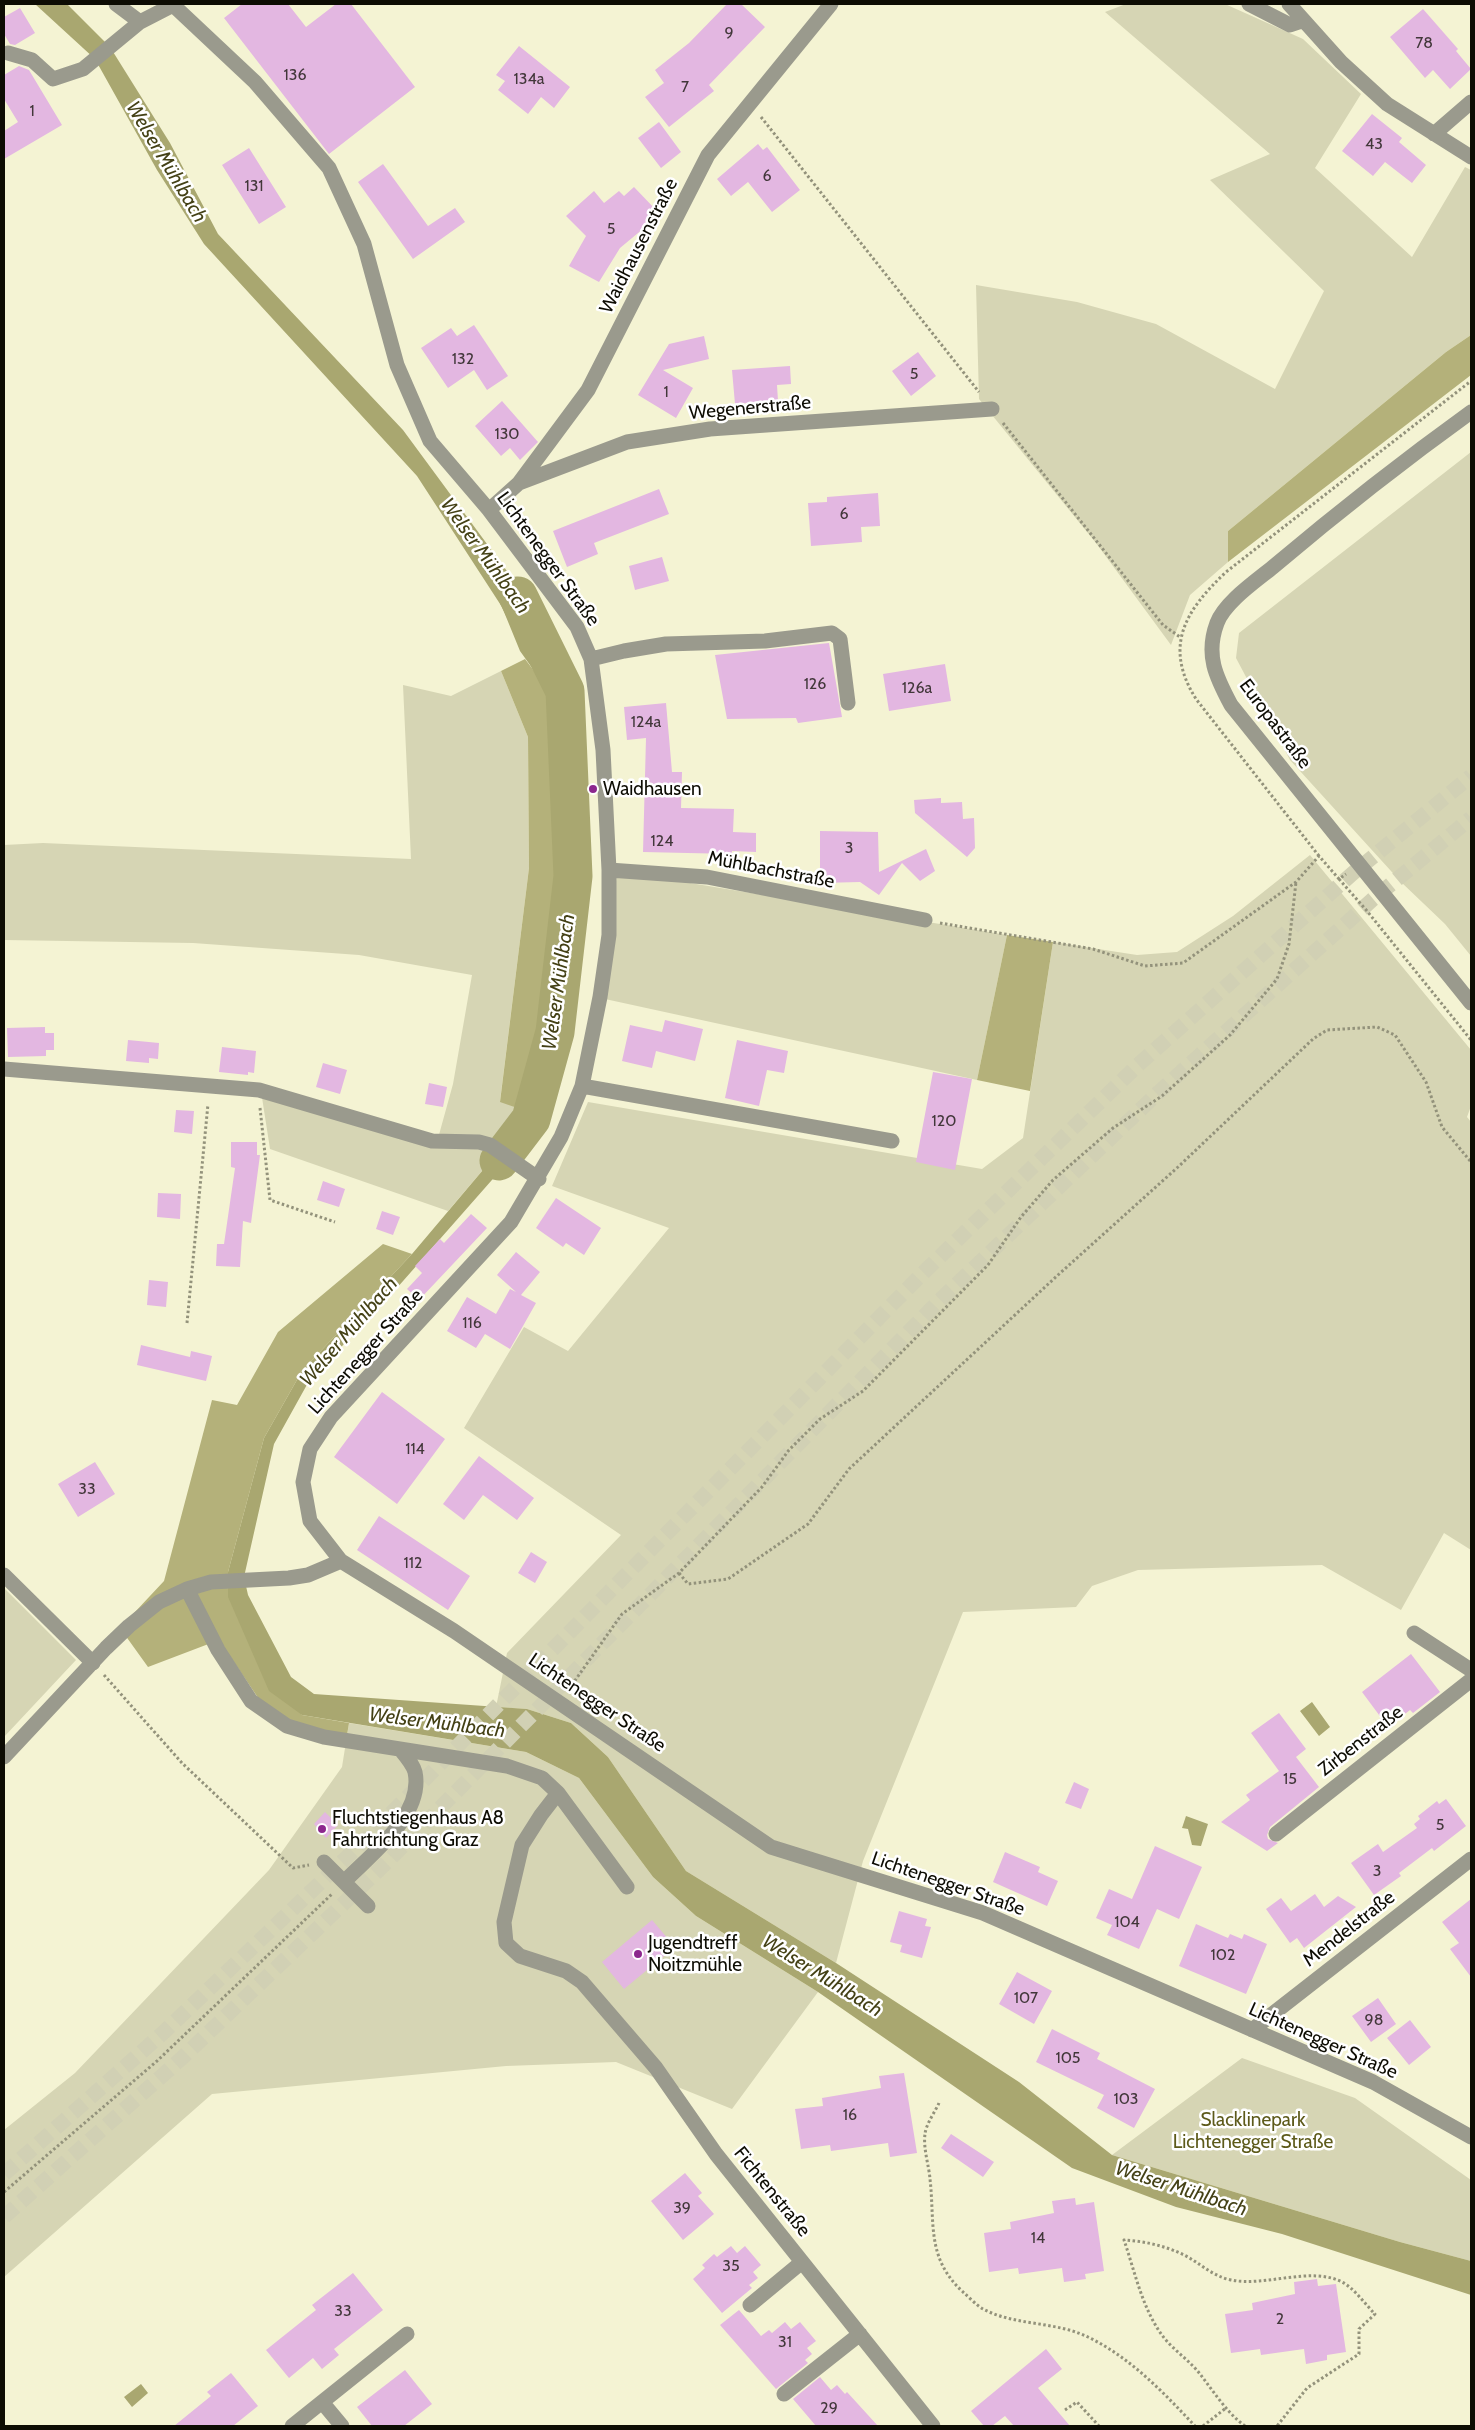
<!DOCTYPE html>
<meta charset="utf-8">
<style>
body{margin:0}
#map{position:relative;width:1475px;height:2430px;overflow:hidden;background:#f4f3d3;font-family:Cabin,sans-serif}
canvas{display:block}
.frame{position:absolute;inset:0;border:5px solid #0d0c03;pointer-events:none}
</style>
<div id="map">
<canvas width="1475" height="2430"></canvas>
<div class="frame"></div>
</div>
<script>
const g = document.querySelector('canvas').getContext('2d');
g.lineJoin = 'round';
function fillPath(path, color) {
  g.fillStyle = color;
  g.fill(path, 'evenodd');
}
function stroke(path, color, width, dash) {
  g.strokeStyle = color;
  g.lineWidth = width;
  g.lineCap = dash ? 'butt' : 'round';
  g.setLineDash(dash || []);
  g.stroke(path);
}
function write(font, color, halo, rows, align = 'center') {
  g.font = font + ' Cabin,sans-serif';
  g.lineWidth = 5;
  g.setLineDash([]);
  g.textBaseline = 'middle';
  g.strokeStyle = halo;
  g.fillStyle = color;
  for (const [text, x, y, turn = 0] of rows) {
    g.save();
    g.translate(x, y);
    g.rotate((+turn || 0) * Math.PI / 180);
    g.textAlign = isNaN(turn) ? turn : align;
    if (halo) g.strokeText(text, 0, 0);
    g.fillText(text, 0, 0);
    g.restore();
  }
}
const green = new Path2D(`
 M1126,4H1225L1303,39L1361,94L1315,168L1412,257L1465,167L1471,170V335L1446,352L1228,531V562L1190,595L1171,645L1096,543L979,399L976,285L1077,302L1156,324L1275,389L1324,291L1210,180L1270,154L1105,12Z
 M1471,452V956L1445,924L1401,882L1290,760L1236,658L1239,633Z
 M501,671L528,737L529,868L500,1101L526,1111L499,1151L448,1211L270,1149L261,1091L437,1142L453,1084L472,975L359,955L193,943L4,940V845L43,843L411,859L403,685L451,696Z
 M1310,855L1471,1050V1106L1467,1117L1471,1122V1550L1444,1533L1401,1610L1322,1565L1138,1570L1092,1586L1076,1607L963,1612L863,1861L836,1963L686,1871L608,1757L571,1723L527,1709L496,1707L507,1653L621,1535L464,1428L524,1327L568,1351L669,1228L552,1186L588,1102L982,1169L1023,1138L1053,942L1137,955L1177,952L1233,916Z
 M617,871L1007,935L977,1080L605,999Z
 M4,1588L76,1660L4,1737Z
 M349,1723L526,1752L579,1778L653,1877L696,1916L818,1992L732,2109L616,2062L506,2066L212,2094L4,2277V2130L75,2073L269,1870L342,1767Z
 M1242,2058L1355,2098L1471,2180V2261L1400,2242L1112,2155Z`);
const forest = new Path2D(`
 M1471,335V375L1228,562V531L1446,352Z
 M525,659L550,692L564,874L548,1025L526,1111L500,1102L529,868L528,737L501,671Z
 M1007,935L1053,942L1030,1091L977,1080Z
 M383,1244L412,1254L302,1371L264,1438L228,1572L302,1715L349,1723L347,1735L306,1732L267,1711L219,1640L148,1667L120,1628L164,1581L212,1400L237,1405L278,1332Z`);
const water = new Path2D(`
 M35,4H67L110,47L170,143L218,234L403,430L515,582L565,691L573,876L555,1032L531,1119L506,1164L396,1289L309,1381L274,1444L244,1577L248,1595L291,1677L314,1694L527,1709L571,1723L608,1757L686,1871L836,1963L1019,2082L1112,2155L1400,2242L1471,2261V2295L1282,2234L1176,2207L1072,2168L818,1992L696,1916L653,1877L579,1778L526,1752L302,1715L269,1691L228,1597V1572L264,1438L302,1371L412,1254L499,1151L526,1111L548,1025L564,874L550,693L520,651L502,607L417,476L204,244L157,170L95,59Z
 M1312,1702L1330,1727L1319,1736L1300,1711Z
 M1186,1816L1208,1824L1201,1846L1192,1845L1188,1829L1182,1828Z
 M141,2384L148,2393L132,2407L124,2397Z`);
const river = new Path2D(`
 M499,1161L531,1119L555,1032L573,876L565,691L518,596`);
const building = new Path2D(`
 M242,4H288L306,27L336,4H351L415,87L329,154L224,18Z
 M727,4H741L765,27L709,85L714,91L669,127L645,97L664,83L655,70L689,43Z
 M20,8L35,33L15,45L10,44L4,34V17Z
 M1423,9L1458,49L1456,51L1471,69L1450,89L1433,70L1425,78L1390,37Z
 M519,46L570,87L554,108L541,97L528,114L498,90L505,81L496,75Z
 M19,66L29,70L62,125L4,159V131L18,122L4,99V75Z
 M1372,114L1402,138L1399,142L1426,165L1412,183L1385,162L1373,176L1342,151Z
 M659,122L681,152L661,168L638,138Z
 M758,144L763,150L767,147L800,190L772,212L748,182L731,196L717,179Z
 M249,148L286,207L259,224L222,165Z
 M383,164L428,226L455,208L465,222L413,259L358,182Z
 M634,187L657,211L648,219L650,223L620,248L599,282L569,266L586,236L566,216L594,191L604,203L619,191L624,196Z
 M474,325L508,376L487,390L474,370L448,388L421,348L451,328L457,336Z
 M704,336L709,359L663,370L693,388L676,418L638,395L669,344Z
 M918,352L936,376L911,396L892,371Z
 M790,366L791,384L777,385L778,401L735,404L732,370Z
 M502,401L538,442L520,460L510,448L501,456L475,426Z
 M659,489L669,514L594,543L598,554L567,567L553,531Z
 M878,493L880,526L861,527L862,542L811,546L808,503L827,502V497Z
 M662,557L669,581L635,590L629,566Z
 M829,643L842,717L798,723L796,718L727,719L715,655Z
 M945,664L951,701L889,711L883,674Z
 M666,703L672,772H682L681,808L734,809L733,832L756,833V852L732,851V854L643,852L646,738L627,740L624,707Z
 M941,798V803L962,802L963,819L974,818L975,848L967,857L915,813L914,800Z
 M820,831L878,832L879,872L926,849L935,871L920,881L902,863L879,895L860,882L820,883Z
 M665,1020L703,1029L695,1061L656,1051L652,1068L622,1061L630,1025L662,1032Z
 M45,1027V1033H54V1050H46V1056L8,1057L7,1028Z
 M128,1040L159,1043L158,1059L149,1058V1063L126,1061Z
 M737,1040L788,1051L784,1073L767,1070L759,1106L725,1098Z
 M222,1047L256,1051L254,1073L248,1072V1075L219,1072Z
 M323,1063L347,1070L340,1094L316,1087Z
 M933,1072L972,1079L955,1170L916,1162Z
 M429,1083L447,1087L443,1107L425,1104Z
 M176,1110L194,1111L192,1134L174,1132Z
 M231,1142H257V1155H260L251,1223L243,1221L240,1267L216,1266L217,1244H224L235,1168L231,1167Z
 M323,1181L345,1189L339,1207L317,1200Z
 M158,1193L181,1194L180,1219L157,1217Z
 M556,1198L601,1228L584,1255L566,1243L563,1247L536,1228Z
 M382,1211L400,1217L393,1235L376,1229Z
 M471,1214L487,1228L419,1300L407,1289L422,1273L415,1266L440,1239L444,1243Z
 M516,1252L540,1272L521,1295L536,1303L510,1349L485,1334L476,1348L447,1331L467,1297L496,1314L510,1289L516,1292L497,1275Z
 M149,1280L168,1282L166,1307L147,1305Z
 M141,1345L190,1357L191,1351L212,1356L206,1381L137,1365Z
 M382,1392L445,1439L397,1504L334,1457Z
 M479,1456L534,1498L517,1520L483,1495L464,1520L443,1504Z
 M95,1462L115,1494L78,1517L58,1484Z
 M379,1516L470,1576L448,1610L357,1550Z
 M531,1552L547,1562L535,1583L518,1573Z
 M1411,1654L1440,1692L1413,1713L1410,1710L1388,1727L1362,1692Z
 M1279,1713L1306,1749L1296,1757L1319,1787L1270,1827L1267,1835L1268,1839L1278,1843L1267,1851L1221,1822L1250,1800L1246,1795L1279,1771L1251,1733Z
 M1074,1782L1089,1789L1081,1809L1065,1803Z
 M1446,1799L1466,1826L1434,1851L1432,1848L1399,1873L1401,1876L1374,1895L1351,1863L1378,1844L1383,1852L1417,1828L1414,1824L1420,1819L1418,1816L1437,1801L1439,1804Z
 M325,1812L338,1825L326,1838L314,1824Z
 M1155,1846L1202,1867L1179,1919L1157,1909L1139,1949L1107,1935L1112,1925L1096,1918L1109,1889L1132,1899Z
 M1005,1852L1040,1867L1038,1872L1058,1881L1047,1906L993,1882Z
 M1315,1894L1324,1907L1338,1896L1356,1907L1304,1948L1297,1938L1290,1943L1266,1909L1281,1898L1291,1911Z
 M1471,1899V1977L1450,1949L1459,1943L1442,1922Z
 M899,1911L927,1919L925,1926L931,1927L922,1958L900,1952L902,1945L890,1942Z
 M652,1920L675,1947L624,1989L602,1962Z
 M1196,1924L1228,1938L1230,1934L1242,1939L1244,1934L1267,1944L1246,1994L1179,1966Z
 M1017,1972L1052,1991L1034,2024L999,2004Z
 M1378,1998L1396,2024L1371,2042L1352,2016Z
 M1410,2020L1431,2047L1409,2065L1387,2038Z
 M1052,2029L1100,2053L1097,2059L1155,2089L1134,2128L1097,2108L1104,2095L1036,2062Z
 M904,2073L917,2153L890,2157L888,2143L831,2151L830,2145L801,2149L795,2109L823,2106L822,2098L881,2088L879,2076Z
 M951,2134L994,2162L983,2177L941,2148Z
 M685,2173L702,2193L698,2196L714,2214L683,2240L651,2201Z
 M1075,2198L1076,2205L1094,2202L1104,2271L1085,2274L1086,2279L1064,2282L1062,2268L1019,2274L1018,2268L989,2272L984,2233L1011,2229L1010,2222L1054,2213L1052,2201Z
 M731,2246L737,2253L745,2246L761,2265L753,2272L758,2278L749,2285L752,2288L722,2313L693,2279L705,2268L702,2265L714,2254L717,2257Z
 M353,2273L383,2310L334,2349L339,2355L322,2369L313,2358L289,2378L266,2350L316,2310L312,2305Z
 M1317,2279L1318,2286L1336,2284L1346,2352L1327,2355V2360L1306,2364L1304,2349L1261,2355L1260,2349L1231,2353L1225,2314L1253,2310L1252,2303L1295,2294L1294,2282Z
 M739,2310L761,2336L769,2330L772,2333L785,2322L791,2329L800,2322L816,2341L807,2348L812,2354L805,2360L808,2363L776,2389L720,2325Z
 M1046,2349L1062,2369L1038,2388L1070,2426H1014L1005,2416L992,2426H984L971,2411Z
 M405,2370L432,2404L404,2426H372L357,2407Z
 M231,2373L258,2406L233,2426H174L211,2396L207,2392Z
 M820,2377L831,2390L837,2385L845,2394L847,2392L878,2426H816L793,2399Z`);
const highwayTunnel = new Path2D(`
 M4,2174L164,2032L368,1837L922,1274L1138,1065L1352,874L1471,776
 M4,2217L183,2057L387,1862L938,1302L1159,1092L1372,900L1471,818`);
const path = new Path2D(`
 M761,117L979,392
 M1003,423L1163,625L1180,637
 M1319,856L1196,699C1163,646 1185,611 1226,572L1471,381
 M1339,879L1367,911L1471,1040
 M940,923L1093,949L1145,966L1183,963L1296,882L1319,856L1339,879L1346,874
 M260,1108L270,1200L335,1222
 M187,1323L208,1104
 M679,1573L688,1584L728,1579L808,1524L849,1469L1058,1275L1178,1167L1313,1039L1327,1030L1377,1027L1395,1035L1426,1082L1442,1127L1471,1162
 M104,1675L182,1763L293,1868L309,1865
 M569,1689L622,1614L679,1573L762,1487L789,1450L820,1419L863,1391L988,1265L1021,1217L1053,1180L1113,1128L1162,1096L1230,1035L1277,979L1289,944L1296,882
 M939,2103C935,2112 926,2124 925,2134C923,2148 929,2166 930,2179C935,2223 926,2258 963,2292C969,2297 976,2305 983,2309C1015,2326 1055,2321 1088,2337C1131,2358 1163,2392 1195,2426
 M4,2192L157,2061L333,1893
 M1065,2410L1077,2402L1099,2426
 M1203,2426L1226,2408
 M1245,2426C1227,2413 1214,2392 1200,2374C1190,2361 1176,2352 1165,2339C1143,2312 1135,2272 1124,2240C1144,2241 1166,2246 1184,2255C1200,2263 1212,2276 1231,2280C1265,2287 1311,2266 1342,2282C1354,2288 1365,2304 1375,2314L1359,2329V2354L1307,2388L1277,2426`);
const minor = new Path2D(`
 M116,4L140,22
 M172,4L255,82L329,168L364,244L397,365L430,441L489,510L577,627L591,659L603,750L609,870V935L600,997L582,1086L561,1137L511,1222L331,1417L310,1449L303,1482L310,1521L341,1561L454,1631L771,1847L983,1913L1373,2082L1471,2137
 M1249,4L1290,25L1302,21
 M1289,4L1341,62L1387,104L1471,157
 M8,53L32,60L53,79L83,69L140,22L173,5
 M1434,134L1471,102
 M1471,412C1403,461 1337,513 1273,567C1256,581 1225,602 1217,623C1205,655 1216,677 1231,705L1471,1003
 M519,483L627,442L710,429L992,409
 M489,510L519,483L588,390L708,155L831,4
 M591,659L624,651L666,644L765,641L832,633L840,639L848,703
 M609,870L707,877L925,920
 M4,1069L259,1090L432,1141L479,1142L490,1145L539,1179
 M582,1086L892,1141
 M4,1575L93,1663
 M187,1589L218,1650L251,1701L287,1726L324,1737L507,1766L542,1778L558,1793
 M1414,1633L1471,1670
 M4,1757L106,1648L129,1626L159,1602L187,1589L211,1582L289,1578L308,1575L341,1561
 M1276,1834L1471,1680
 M324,1862L344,1882
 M627,1887L558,1793L541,1815L522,1845L504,1922L506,1943L520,1956L566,1971L582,1982L656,2068L716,2154L933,2426
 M368,1906L344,1882C371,1854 424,1815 415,1772C413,1764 405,1755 400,1749
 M1252,2030L1471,1859
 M750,2305L802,2262
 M784,2394L860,2334
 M322,2402L342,2426
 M292,2426L407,2334`);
const markers = [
 [593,789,5,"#8c278d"],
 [322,1829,5,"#8c278d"],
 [638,1954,5,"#8c278d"]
];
const numberNames = [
 ["9",729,33],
 ["78",1424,43],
 ["136",295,75],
 ["134a",529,79],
 ["7",685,87],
 ["1",32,111],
 ["43",1374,144],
 ["6",767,176],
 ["131",254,186],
 ["5",611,229],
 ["132",463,359],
 ["5",914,374],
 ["1",666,392],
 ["130",507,434],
 ["6",844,514],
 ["126",815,684],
 ["126a",917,688],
 ["124a",646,722],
 ["124",662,841],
 ["3",849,848],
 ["120",944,1121],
 ["116",472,1323],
 ["114",415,1449],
 ["33",87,1489],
 ["112",413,1563],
 ["15",1290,1779],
 ["5",1440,1825],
 ["3",1377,1871],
 ["104",1127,1922],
 ["102",1223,1955],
 ["107",1026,1998],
 ["98",1374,2020],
 ["105",1068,2058],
 ["103",1126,2099],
 ["16",850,2115],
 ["39",682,2208],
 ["14",1038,2238],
 ["35",731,2266],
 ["33",343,2311],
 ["2",1280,2319],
 ["31",785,2342],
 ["29",829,2408]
];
const streetNames = [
 ["Waidhausenstraße",639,246,-63],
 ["Wegenerstraße",750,408,-5],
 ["Lichtenegger Straße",548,559,54],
 ["Europastraße",1275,724,53],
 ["Mühlbachstraße",771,870,11],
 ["Lichtenegger Straße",366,1352,-48],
 ["Lichtenegger Straße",597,1703,34],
 ["Zirbenstraße",1361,1741,-38],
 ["Lichtenegger Straße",948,1884,19],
 ["Mendelstraße",1349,1929,-38],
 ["Lichtenegger Straße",1323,2041,24],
 ["Fichtenstraße",772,2192,51]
];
const poiNames = [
 ["Waidhausen",603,789],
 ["Fluchtstiegenhaus A8",332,1818],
 ["Fahrtrichtung Graz",332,1840],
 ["Jugendtreff",648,1943],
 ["Noitzmühle",648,1965]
];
const parkNames = [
 ["Slacklinepark",1253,2120],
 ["Lichtenegger Straße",1253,2142]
];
const waterNames = [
 ["Welser Mühlbach",166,162,59],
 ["Welser Mühlbach",485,556,54],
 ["Welser Mühlbach",559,982,-82],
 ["Welser Mühlbach",349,1332,-49],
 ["Welser Mühlbach",437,1723,7],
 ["Welser Mühlbach",822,1976,32],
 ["Welser Mühlbach",1181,2189,18]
];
fillPath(green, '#d6d5b4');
fillPath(forest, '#b4b17a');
fillPath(water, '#a9a770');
stroke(river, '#a9a770', 39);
fillPath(building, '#e3b7e1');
stroke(highwayTunnel, '#d1d0b4', 15, [15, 8]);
stroke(path, '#93927b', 3, [2.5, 2.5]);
stroke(minor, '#9a9a8d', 15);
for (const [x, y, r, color] of markers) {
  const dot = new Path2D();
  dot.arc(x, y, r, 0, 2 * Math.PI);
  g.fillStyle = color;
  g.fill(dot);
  stroke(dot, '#fff', 2);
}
write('16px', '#42373a', null, numberNames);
write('19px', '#0d0c03', '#fff', streetNames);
write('19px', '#0d0c03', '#fff', poiNames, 'left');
write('19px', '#5d5a1a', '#fff', parkNames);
write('italic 20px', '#444116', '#fff', waterNames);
</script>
